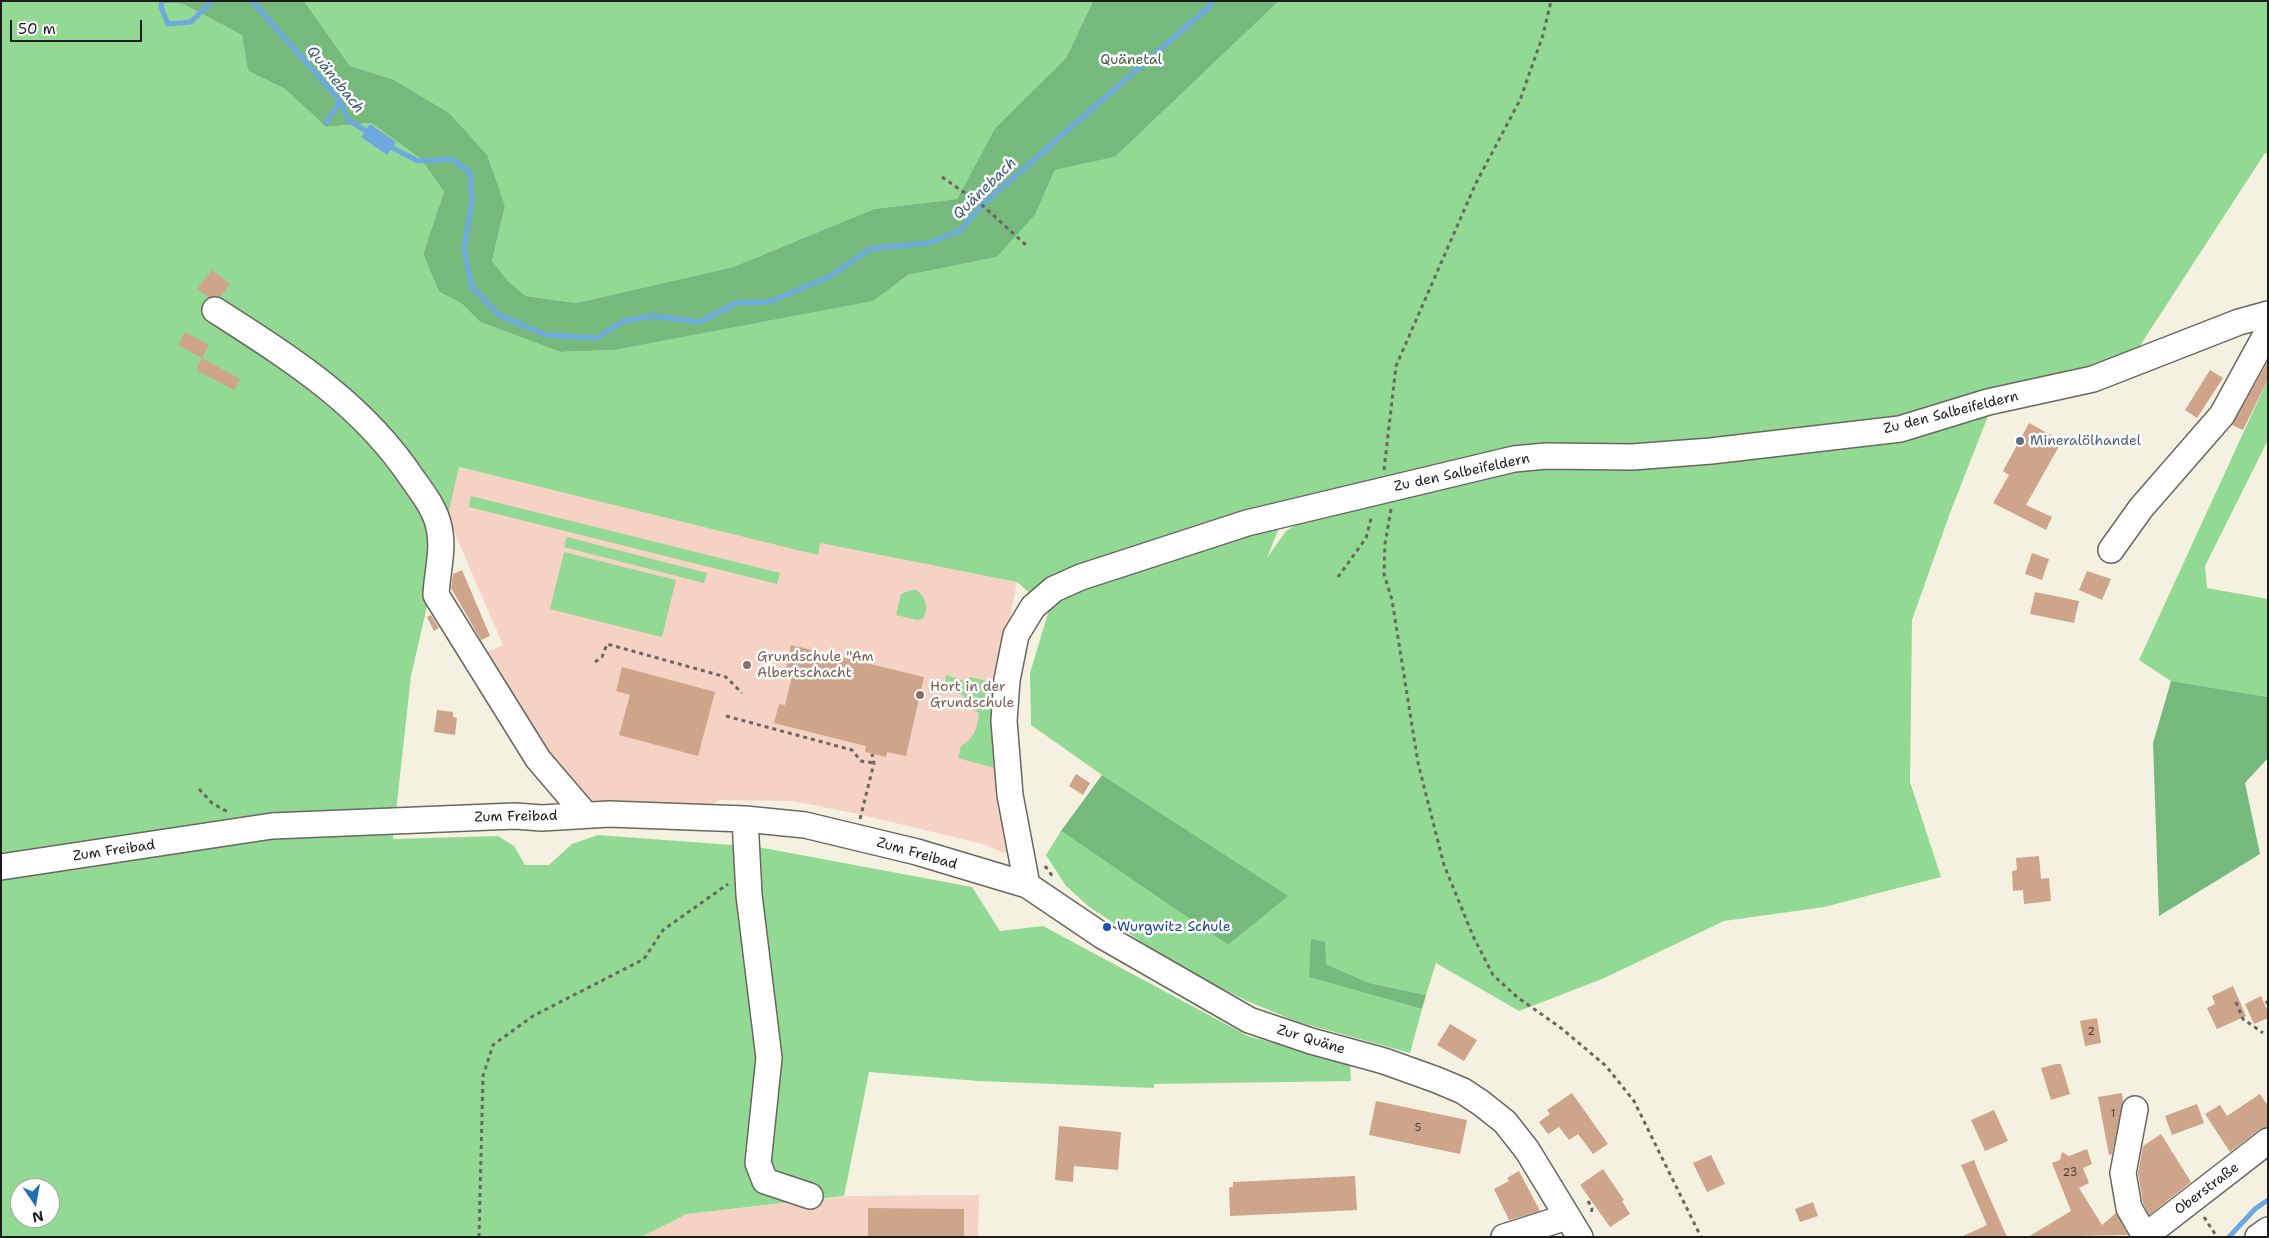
<!DOCTYPE html>
<meta charset="utf-8">
<style>
body{margin:0}
#map{position:relative;width:2269px;height:1238px;overflow:hidden;background:#f5f1e0;font-family:"Shantell Sans",sans-serif}
canvas{display:block}
.frame{position:absolute;inset:0;border:2px solid #1c1c1c;pointer-events:none}
.north{position:absolute;left:10px;top:1178px;width:50px;height:50px;box-sizing:border-box;background:#fff;border:1px solid #a4a4a4;border-radius:50%;rotate:168deg;font-size:14px;font-weight:700;line-height:20px;text-align:center;color:#1c1c1c}
.north::after{content:'';display:block;margin:auto;width:18px;height:22px;background:#1f6fb2;clip-path:polygon(50% 0,100% 100%,50% 72%,0 100%)}
.scale{position:absolute;left:10px;top:20px;width:132px;height:22px;box-sizing:border-box;border:2px solid #1c1c1c;border-top:0;padding-left:6px;font-size:15px;line-height:18px;white-space:nowrap;color:#1c1c1c;-webkit-text-stroke:4px #fff;paint-order:stroke}
</style>
<div id="map">
<canvas width="2269" height="1238"></canvas>
<div class="frame"></div>
<div class="north">N</div>
<div class="scale">50 m</div>
</div>
<script>
const g = document.querySelector('canvas').getContext('2d');
g.lineJoin = 'round';
function fillPath(path, color) {
  g.fillStyle = color;
  g.fill(path, 'evenodd');
}
function stroke(path, color, width, dash) {
  g.strokeStyle = color;
  g.lineWidth = width;
  g.lineCap = dash ? 'butt' : 'round';
  g.setLineDash(dash || []);
  g.stroke(path);
}
function write(font, color, halo, rows, align = 'center') {
  g.font = font + ' "Shantell Sans",sans-serif';
  g.lineWidth = 5;
  g.setLineDash([]);
  g.textBaseline = 'middle';
  g.strokeStyle = halo;
  g.fillStyle = color;
  for (const [text, x, y, turn = 0] of rows) {
    g.save();
    g.translate(x, y);
    g.rotate((+turn || 0) * Math.PI / 180);
    g.textAlign = isNaN(turn) ? turn : align;
    if (halo) g.strokeText(text, 0, 0);
    g.fillText(text, 0, 0);
    g.restore();
  }
}
const built = new Path2D(`
 M458,467L817,554L820,543L1017,582L998,678L997,787L995,796L1005,802L1015,848L1004,853L983,844L858,814L792,801L719,800L707,808L587,802L564,782L487,652L503,645L447,515Z
 M979,1195L978,1237H641L687,1214L849,1196Z`);
const green = new Path2D(`
 M1,1H131L183,4L242,35L248,71L285,89L326,127L371,123L421,159L444,192L423,254L439,292L461,303L480,322L560,352L615,350L872,301L908,275L997,257L1035,215L1055,170L1115,157L1279,1H2268V154L2265,153L2130,361L1997,393L1950,513L1912,620L1910,782L1941,877L1824,907L1724,921L1602,979L1519,1011L1436,963L1426,995L1369,983L1326,964L1310,977L1422,1009L1410,1053L1298,1022L1247,1001L1207,981L1152,949L1088,906L1066,886L1046,855L1061,831L1228,945L1287,896L1102,775L1031,725L1030,673L1049,610L1017,582L820,543L818,555L459,467L411,676L393,839L498,836L514,846L525,865H549L572,844L598,835L758,847L972,887L1000,931L1043,926L1248,1036L1350,1063L1351,1081L1154,1084V1088L978,1081L869,1072L844,1196L687,1214L641,1237H1ZM1308,518L1286,531L1267,558L1280,525ZM20,1188H50V1218H20Z
 M304,1H1093L1066,58L995,128L957,199L874,209L733,267L576,303L526,296L509,282L492,261L505,206L392,79L350,66Z
 M2268,379V440L2205,566L2207,588L2268,599V697L2171,681L2139,660Z
 M471,496L780,573L777,584L469,507Z
 M567,537L707,573L704,583L564,547Z
 M564,552L676,580L662,637L550,609Z
 M911,590H917C926,598 929,608 923,619L917,620L896,615L901,594Z
 M946,675L968,682L970,677L994,683L998,690L1001,770L958,758L961,746C975,738 977,728 979,713L969,708L963,695L944,689Z`);
const forest = new Path2D(`
 M131,1H304L350,66L392,79L449,113L487,155L505,206L492,261L509,282L526,296L576,303L733,267L874,209L957,199L995,128L1066,58L1093,1H1279L1115,157L1055,170L1035,215L997,257L908,275L873,301L615,350L560,352L480,322L461,303L439,292L423,254L444,192L421,159L371,123L326,127L285,89L248,71L242,35L183,4Z
 M2171,681L2268,697V758L2245,783L2260,854L2159,916L2153,743Z
 M1102,775L1288,896L1228,945L1061,831Z
 M1311,939L1325,942L1326,964L1369,983L1426,995L1422,1009L1309,977Z`);
const water = new Path2D(`
 M370,124L396,142L387,155L361,137Z`);
const stream = new Path2D(`
 M162,1L161,7L168,24L191,22L212,1
 M252,1L340,101L348,120L371,134
 M326,123L340,101
 M387,145L418,161L452,159L470,173L472,200L464,250L472,287L499,315L546,335L597,338L624,321L653,316L700,322L736,303L769,302L829,277L870,249L929,243L961,230L982,205L1210,6L1212,1
 M2229,1237L2255,1209L2268,1200`);
const building = new Path2D(`
 M212,270L230,284L220,297H209L197,289Z
 M185,332L209,345L202,358L178,345Z
 M202,358L240,379L234,390L196,370Z
 M2268,361V379L2243,430L2232,425Z
 M2210,370L2223,378L2197,418L2185,410Z
 M2029,423L2062,441L2026,505L2052,517L2046,530L1993,503L2009,475L2003,471Z
 M2032,553L2049,559L2042,580L2025,574Z
 M462,570L490,636L481,640L451,588L453,574Z
 M2087,571L2111,579L2102,600L2079,590Z
 M2035,592L2079,601L2074,623L2030,614Z
 M431,615L439,628L434,631L427,617Z
 M791,645L924,677L906,756L887,752L886,757L865,752L866,746L774,723L779,704L785,705L792,676L785,674Z
 M622,667L715,692L698,756L619,735L630,695L616,691Z
 M437,710L453,712V717L457,718L455,735L434,732Z
 M1076,774L1090,783L1083,795L1069,786Z
 M2039,856L2041,879L2049,878L2051,901L2024,904L2023,890L2013,891L2012,871L2017,870L2016,858Z
 M2233,986L2246,1016L2217,1029L2207,1008L2215,1004L2212,996Z
 M2261,996L2268,1012V1018L2254,1024L2245,1004Z
 M2097,1018L2101,1043L2085,1046L2080,1021Z
 M1450,1024L1477,1040L1464,1061L1437,1045Z
 M2056,1064H2061L2070,1094L2051,1100L2041,1068Z
 M1572,1093L1608,1144L1593,1154L1578,1134L1569,1140L1559,1127L1548,1134L1539,1122L1550,1114L1547,1110Z
 M2122,1093L2123,1101L2112,1154L2109,1155L2098,1097Z
 M2260,1094L2268,1106V1127L2259,1130L2230,1152L2205,1114L2220,1105L2227,1116Z
 M1376,1101L1467,1120L1460,1154L1369,1135Z
 M2197,1104L2204,1123L2172,1135L2165,1116Z
 M1994,1110L2008,1141L1985,1151L1971,1120Z
 M1059,1126L1121,1132L1118,1170L1074,1166L1073,1182L1055,1180Z
 M2161,1134L2191,1182L2149,1215L2143,1203L2138,1173L2143,1146Z
 M2087,1149L2092,1164L2083,1168L2089,1183L2079,1188L2102,1225L2116,1213L2128,1235L2028,1237L2071,1211L2052,1163L2060,1160L2062,1152L2069,1156Z
 M1711,1155L1725,1184L1707,1192L1693,1163Z
 M1974,1160L1981,1178L2007,1237H1961L1987,1225L1961,1165Z
 M1603,1169L1624,1200L1622,1201L1630,1214L1610,1227L1580,1185Z
 M1519,1171L1540,1211L1509,1220L1494,1189L1509,1181L1507,1178Z
 M1355,1176L1357,1210L1230,1216L1229,1187H1233V1182Z
 M1813,1202L1818,1216L1800,1222L1795,1209Z
 M868,1208L964,1209V1237H868Z`);
const path = new Path2D(`
 M942,177L982,205L1027,246
 M1384,470L1396,366L1476,183L1520,100L1543,35L1551,1
 M1391,509L1385,544L1384,574L1392,600L1418,763L1444,865L1473,936L1493,975L1517,997L1561,1028L1606,1066L1634,1101L1701,1237
 M1338,577L1366,538L1372,515
 M595,662L602,657L607,644L726,677L742,693
 M726,716L852,750L861,761L874,763
 M199,789L212,803L228,812
 M860,819L874,763L872,754
 M1045,866L1053,877
 M2266,1001L2268,1004
 M2236,1002L2243,1019L2263,1033
 M1588,1201L1592,1208L1591,1216
 M2204,1217L2217,1237
 M479,1237L483,1076L493,1045L533,1016L644,959L663,930L728,884`);
const minor = new Path2D(`
 M215,310C291,359 361,402 412,478C422,492 433,506 438,523C445,547 437,571 436,595L538,759L585,814
 M2111,550L2141,508L2222,415L2268,331
 M745,819L749,895L769,1058L758,1163L765,1181L810,1196
 M1,867L272,826L515,816L542,818L609,814L745,819L805,825L917,852L1027,885L1101,935L1249,1020L1311,1041L1384,1061L1437,1080L1463,1091L1481,1103L1505,1122L1527,1150L1580,1237
 M1027,885L1010,795L1004,721L1007,680L1016,635L1033,607L1054,589L1081,577L1247,523L1514,459L1546,456L1632,457L1711,451L1900,429L1988,402L2093,379L2239,322L2268,314
 M2135,1109L2123,1173L2129,1208L2145,1236
 M1504,1237L1567,1217
 M2144,1237L2268,1141
 M2258,1237L2268,1230`);
const markers = [
 [2020,441,5,"#5c6f8a"],
 [747,665,5,"#8d6e63"],
 [920,695,5,"#8d6e63"],
 [1107,927,5,"#1a4fb4"]
];
const numberNames = [
 ["2",2091,1032],
 ["1",2113,1114],
 ["5",1418,1128],
 ["23",2070,1173]
];
const parkNames = [
 ["Quänetal",1131,60]
];
const streetNames = [
 ["Zu den Salbeifeldern",1951,413,-14],
 ["Zu den Salbeifeldern",1462,473,-12],
 ["Zum Freibad",516,817,-1],
 ["Zum Freibad",114,851,-8],
 ["Zum Freibad",917,854,16],
 ["Zur Quäne",1311,1040,17],
 ["Oberstraße",2207,1189,-37]
];
const serviceNames = [
 ["Mineralölhandel",2030,441]
];
const educationNames = [
 ["Grundschule \"Am",757,657],
 ["Albertschacht",757,673],
 ["Hort in der",930,687],
 ["Grundschule",930,703]
];
const transitNames = [
 ["Wurgwitz Schule",1117,927]
];
const waterNames = [
 ["Quänebach",335,80,51],
 ["Quänebach",985,189,-44]
];
fillPath(built, '#f5d2c3');
fillPath(green, '#92d993');
fillPath(forest, '#75b97d');
fillPath(water, '#6da9de');
stroke(stream, '#6da9de', 5);
fillPath(building, '#cea48a');
stroke(minor, '#686761', 28);
stroke(path, '#686761', 3, [4, 4]);
stroke(minor, '#fff', 25);
for (const [x, y, r, color] of markers) {
  const dot = new Path2D();
  dot.arc(x, y, r, 0, 2 * Math.PI);
  g.fillStyle = color;
  g.fill(dot);
  stroke(dot, '#fff', 2);
}
write('11px', '#483e38', null, numberNames);
write('14px', '#455e46', '#fff', parkNames);
write('14px', '#1c1c1c', '#fff', streetNames);
write('14px', '#4e5e75', '#fff', serviceNames, 'left');
write('14px', '#785e54', '#fff', educationNames, 'left');
write('14px', '#164399', '#fff', transitNames, 'left');
write('italic 15px', '#405b73', '#fff', waterNames);
</script>
